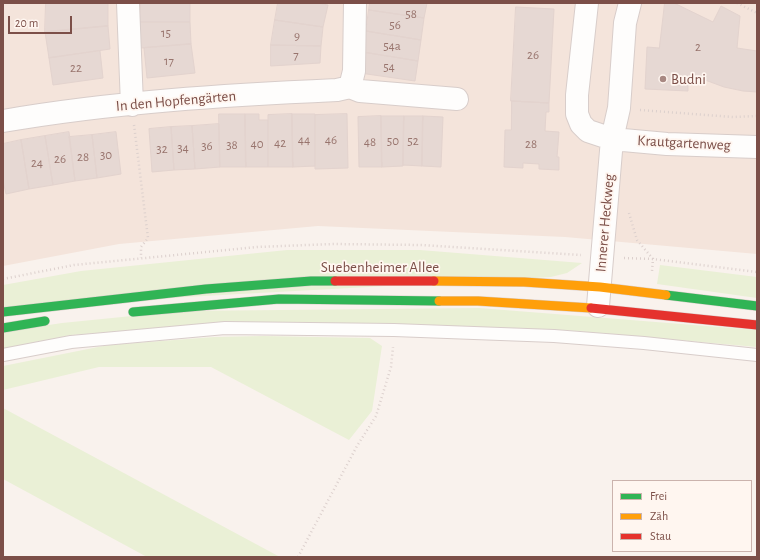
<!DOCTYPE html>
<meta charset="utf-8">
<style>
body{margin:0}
#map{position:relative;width:760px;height:560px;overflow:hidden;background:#f9f2ed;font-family:"Alegreya Sans",sans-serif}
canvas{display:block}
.frame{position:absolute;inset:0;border:4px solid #7c4f48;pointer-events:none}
.legend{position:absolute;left:612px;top:480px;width:140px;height:72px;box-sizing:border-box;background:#fff6f0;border:1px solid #cbb3ad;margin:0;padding:5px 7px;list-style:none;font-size:12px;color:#7c4f48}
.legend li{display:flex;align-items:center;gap:8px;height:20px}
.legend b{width:20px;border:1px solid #cbb3ad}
.scale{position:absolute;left:8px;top:16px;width:64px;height:18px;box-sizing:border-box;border:2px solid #7c4f48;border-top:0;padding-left:5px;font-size:12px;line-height:14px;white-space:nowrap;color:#7c4f48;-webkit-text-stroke:3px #fff6f0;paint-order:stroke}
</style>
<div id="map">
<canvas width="760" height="560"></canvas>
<div class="frame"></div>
<ul class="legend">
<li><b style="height:5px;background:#30b455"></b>Frei</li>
<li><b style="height:5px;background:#ff9f0a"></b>Zäh</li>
<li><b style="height:5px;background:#e5322d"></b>Stau</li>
</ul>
<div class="scale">20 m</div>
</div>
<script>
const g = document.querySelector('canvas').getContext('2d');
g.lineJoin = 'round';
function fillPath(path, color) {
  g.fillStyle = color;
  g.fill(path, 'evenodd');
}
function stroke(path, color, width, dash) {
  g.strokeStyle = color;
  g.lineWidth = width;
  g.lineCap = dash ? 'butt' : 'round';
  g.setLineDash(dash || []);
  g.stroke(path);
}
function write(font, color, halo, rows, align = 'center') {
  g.font = font + ' "Alegreya Sans",sans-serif';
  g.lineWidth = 3.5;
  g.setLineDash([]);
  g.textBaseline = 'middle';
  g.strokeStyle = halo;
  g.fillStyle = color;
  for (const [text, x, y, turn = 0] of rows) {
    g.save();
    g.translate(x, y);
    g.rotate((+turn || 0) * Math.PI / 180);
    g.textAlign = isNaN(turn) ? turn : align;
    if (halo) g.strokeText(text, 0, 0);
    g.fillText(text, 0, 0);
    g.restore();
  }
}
const residential = new Path2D(`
 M3,3H757V254L565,237L318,226L119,244L3,266Z`);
const green = new Path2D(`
 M287,250H420L582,263L567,273L551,277L3,307V285L81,271Z
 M660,265L757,277V298L657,284Z
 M479,308L757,330V347L563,330L397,326L219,324L71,335L3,349V332L62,323L182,311Z
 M263,336L370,338L382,346L372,411L349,440L211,367H99L3,390V366L108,345L214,337Z
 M3,408L280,557H147L3,479Z`);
const building = new Path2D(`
 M46,3H108V26L45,32Z
 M141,3H190V22H140Z
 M278,3H317L328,5L323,27L275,20Z
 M370,3H427L424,18L369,10Z
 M665,3H674L713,22L721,6L740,16L737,48L757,51V92L743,91L724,87L697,77L693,85H688V91L645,89L647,47L659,48Z
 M516,7L554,9L549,103L511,101Z
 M369,10L424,18L421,40L366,31Z
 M275,20L323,27L321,46L271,45Z
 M140,22H190L191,44L141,48Z
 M108,26L110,49L49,58L45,32Z
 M366,31L421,40L418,61L363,52Z
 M191,44L195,73L147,78L144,48Z
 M271,45L321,46L320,63L271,66Z
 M100,51L103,78L53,85L49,58Z
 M363,52L418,61L415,81L360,73Z
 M512,101L549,103V112H546L545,131L559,132L557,157H559V170L539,169V164L523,163V168L504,167L505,130H511Z
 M219,114H245L246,167H220Z
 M245,114H259V120H268V167H246Z
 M292,114L293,167H268V115Z
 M292,114H315V166L293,167Z
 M347,114L348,168L315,169V115Z
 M381,116L382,167H359L358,117Z
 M381,116H404L403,166L382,167Z
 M404,116H423L422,166L403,165Z
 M423,116L443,117L441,167L422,166Z
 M219,124L220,167L195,169L192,126Z
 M192,126L195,169L174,170L171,127Z
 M171,127L174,170L152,172L149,129Z
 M69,132L75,181L53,185L45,136Z
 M116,132L121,174L97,178L92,135Z
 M92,135L97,178L75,181L69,137Z
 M45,136L53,185L29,189L21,140Z
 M21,140L29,189L6,194L3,181V144Z`);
const path = new Path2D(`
 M737,3L757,13
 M640,110L733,117L757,116
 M134,125L148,238L141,247V258
 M629,213L637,240L653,259L652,271
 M624,258L653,259L757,272
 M3,279L74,265L257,247L333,244L422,245L581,255
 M298,557L357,446L376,416L391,367L393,347`);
const lane = new Path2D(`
 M3,355L71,342L225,328L394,330L554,336L644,343L757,355`);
const street = new Path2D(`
 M128,3L132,105
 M587,3L577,95V114L581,124L588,131L612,139L667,144L757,147
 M350,87L360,91L457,99
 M3,121C113,102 226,95 337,90L350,87L354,71L355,3
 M598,306L612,139L619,108L625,23L630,3`);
const fast = new Path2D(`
 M666,295L757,306
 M3,312L206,289L311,281H335
 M133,312L279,299L439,301
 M3,328L45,321`);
const slow = new Path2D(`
 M434,281L524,282L600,287L666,295
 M439,301H478L591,308`);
const jam = new Path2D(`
 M335,281H434
 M591,308L757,325`);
const markers = [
 [663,79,4,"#a88882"]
];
const numberNames = [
 ["58",411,14],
 ["56",395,25],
 ["15",166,33],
 ["9",297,36],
 ["54a",392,46],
 ["2",698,47],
 ["7",296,55],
 ["26",533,55],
 ["17",169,61],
 ["54",389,67],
 ["22",76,68],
 ["44",304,140],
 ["46",331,140],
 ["50",393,141],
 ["52",413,141],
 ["48",370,142],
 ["42",280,143],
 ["40",257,144],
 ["28",531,144],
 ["38",232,145],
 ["36",207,146],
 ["34",183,148],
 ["32",162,149],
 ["30",106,155],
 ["28",83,157],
 ["26",60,159],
 ["24",37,163]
];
const poiNames = [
 ["Budni",671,79]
];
const streetNames = [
 ["In den Hopfengärten",176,101,-5],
 ["Krautgartenweg",684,143,3],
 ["Innerer Heckweg",605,223,-85],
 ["Suebenheimer Allee",380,267]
];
fillPath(residential, '#f4e4db');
fillPath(green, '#eaf0d6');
fillPath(building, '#e6d8d3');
stroke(building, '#e3d3ce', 1);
stroke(lane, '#d8cdca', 14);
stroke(street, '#d8cdca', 24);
stroke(fast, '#daceca', 10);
stroke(slow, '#daceca', 10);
stroke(jam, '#daceca', 10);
stroke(path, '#dcd0cd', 2.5, [1, 3]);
stroke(lane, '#fefdfc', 12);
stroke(street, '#fefdfc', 22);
stroke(fast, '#30b455', 9);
stroke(slow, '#ff9f0a', 9);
stroke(jam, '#e5322d', 9);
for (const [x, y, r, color] of markers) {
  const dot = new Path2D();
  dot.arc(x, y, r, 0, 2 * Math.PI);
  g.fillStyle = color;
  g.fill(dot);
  stroke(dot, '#fff6f0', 1.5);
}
write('13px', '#98746d', null, numberNames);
write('15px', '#7c4f48', '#fff6f0', poiNames, 'left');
write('15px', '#7c4f48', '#fff6f0', streetNames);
</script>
